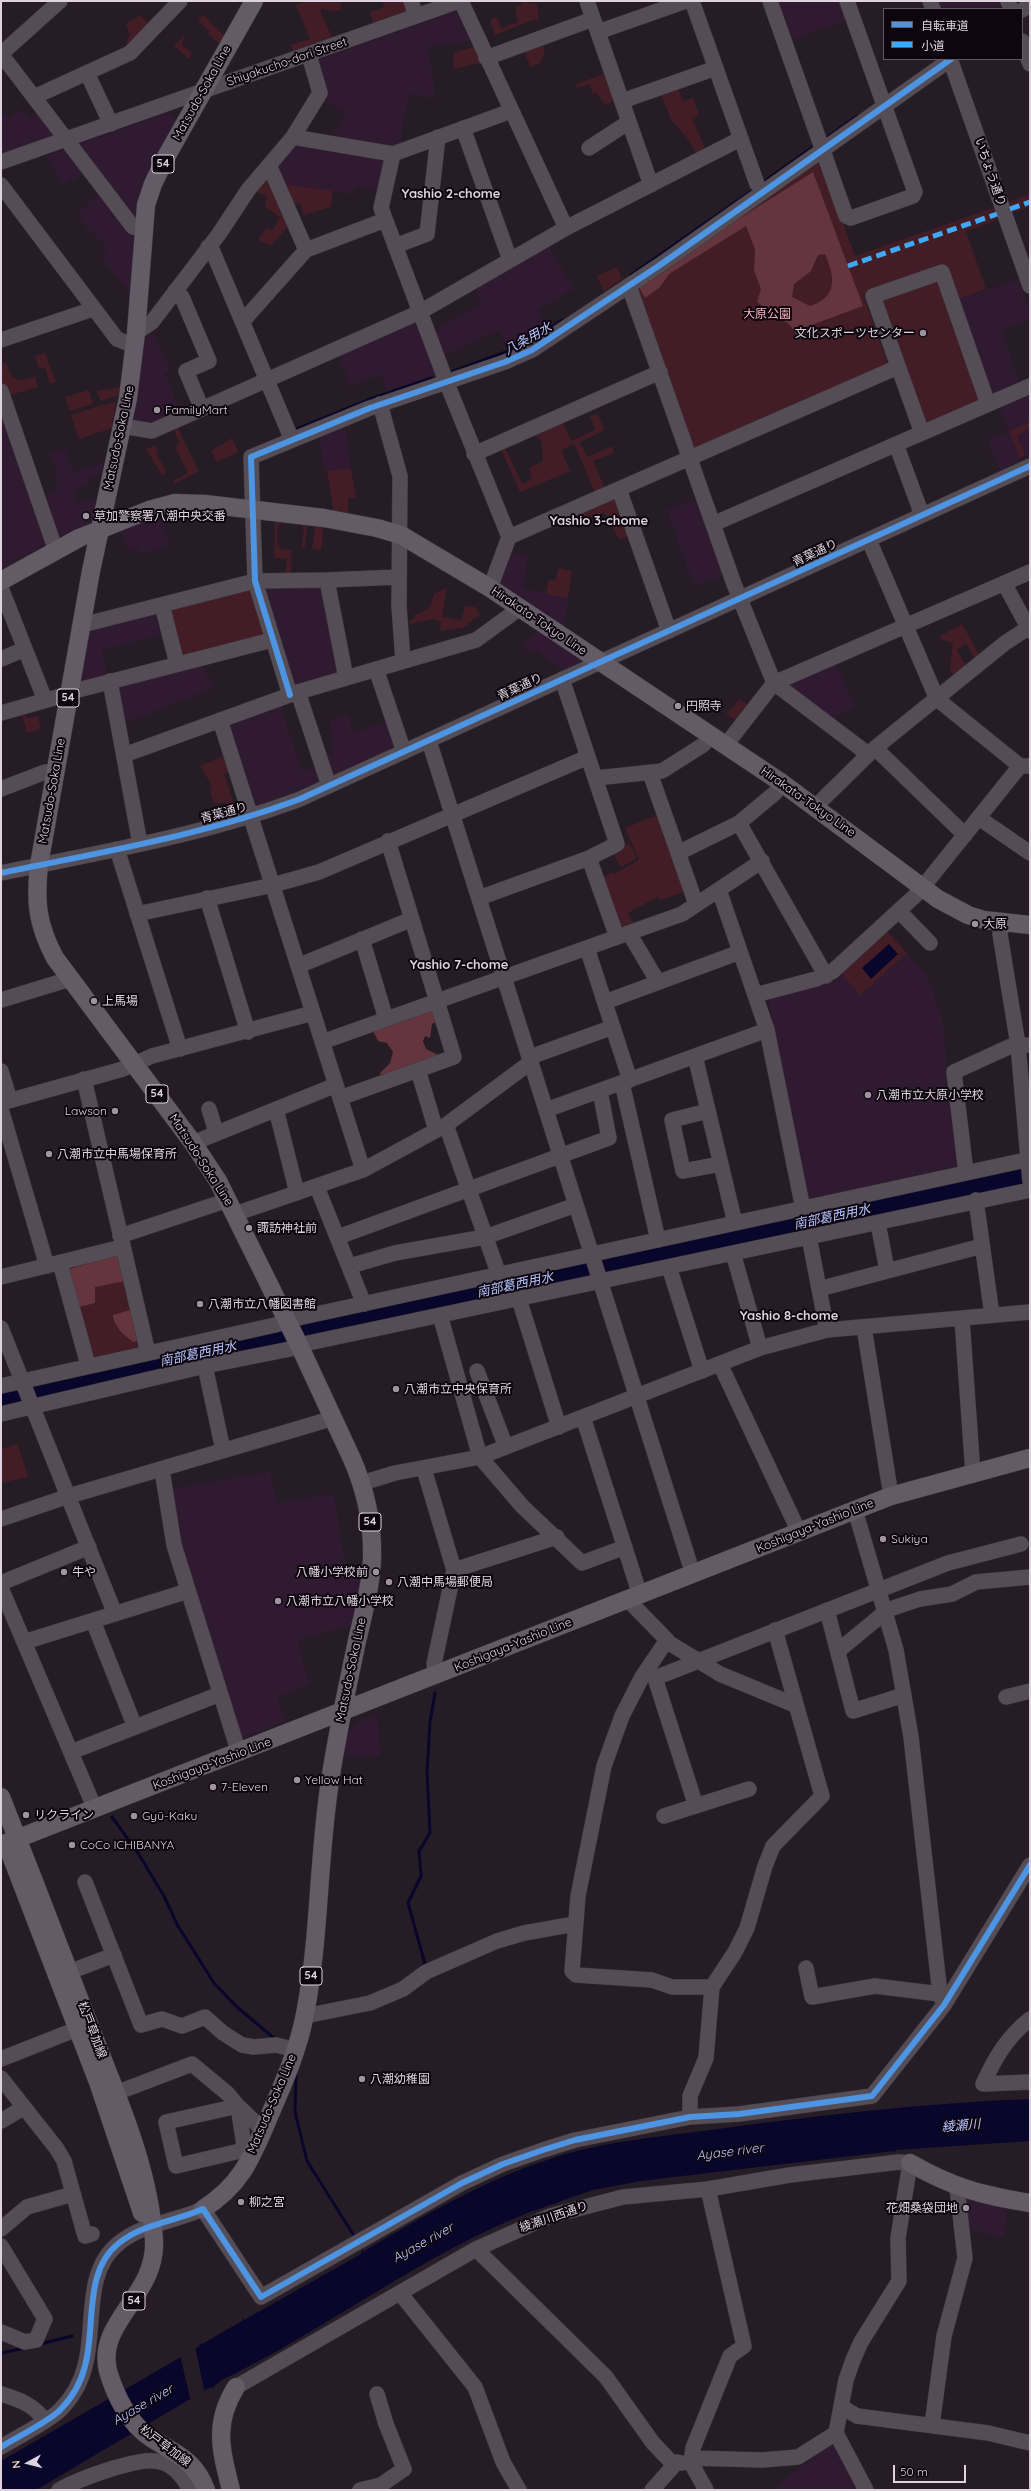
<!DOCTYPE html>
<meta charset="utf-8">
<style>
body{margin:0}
#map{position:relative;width:1031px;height:2491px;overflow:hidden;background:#261c26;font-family:Quicksand,"Noto Sans JP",sans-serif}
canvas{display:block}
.frame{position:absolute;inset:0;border:2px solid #dfd3e0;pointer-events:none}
.legend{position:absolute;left:883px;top:8px;width:140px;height:52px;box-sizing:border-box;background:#0d060e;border:1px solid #615862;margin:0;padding:5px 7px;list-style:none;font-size:12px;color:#dfd3e0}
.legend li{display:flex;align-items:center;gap:8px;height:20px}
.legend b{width:20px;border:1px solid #615862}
.north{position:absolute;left:8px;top:2443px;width:40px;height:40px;-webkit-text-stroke:3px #0d060e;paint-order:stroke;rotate:263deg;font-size:11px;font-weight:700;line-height:16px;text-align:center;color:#dfd3e0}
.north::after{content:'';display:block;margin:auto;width:14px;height:18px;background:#dfd3e0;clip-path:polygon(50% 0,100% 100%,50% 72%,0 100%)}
.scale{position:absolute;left:893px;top:2465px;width:73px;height:18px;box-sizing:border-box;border:2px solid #dfd3e0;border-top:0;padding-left:5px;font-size:12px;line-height:14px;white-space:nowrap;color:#dfd3e0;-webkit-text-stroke:3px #0d060e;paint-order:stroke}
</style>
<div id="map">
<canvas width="1031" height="2491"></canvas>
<div class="frame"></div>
<ul class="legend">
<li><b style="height:5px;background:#4d94e3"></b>自転車道</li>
<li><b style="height:5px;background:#3fa9f5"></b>小道</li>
</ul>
<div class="north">N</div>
<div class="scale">50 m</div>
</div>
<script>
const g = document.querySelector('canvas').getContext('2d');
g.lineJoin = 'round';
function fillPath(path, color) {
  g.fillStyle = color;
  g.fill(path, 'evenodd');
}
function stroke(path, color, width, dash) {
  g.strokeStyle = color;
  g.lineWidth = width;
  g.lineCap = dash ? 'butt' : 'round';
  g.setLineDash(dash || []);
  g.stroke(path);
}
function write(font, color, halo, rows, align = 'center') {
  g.font = font + ' Quicksand,"Noto Sans JP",sans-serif';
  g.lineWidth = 4;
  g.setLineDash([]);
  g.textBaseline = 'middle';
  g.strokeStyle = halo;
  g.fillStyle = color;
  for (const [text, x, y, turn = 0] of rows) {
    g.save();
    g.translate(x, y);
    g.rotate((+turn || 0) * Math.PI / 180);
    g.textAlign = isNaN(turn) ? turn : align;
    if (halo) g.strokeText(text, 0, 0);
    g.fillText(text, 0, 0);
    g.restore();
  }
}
const built = new Path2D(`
 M774,1H842L849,20L788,41Z
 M939,1H1004L1006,9H942Z
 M459,10L474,41L428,47L435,96L429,98L410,94L401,132L403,143L389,148L331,140L346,113L321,99L315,61Z
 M1,109L9,119L22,109L30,119L40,112L54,135L1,153Z
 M170,112L177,124L135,219L79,144Z
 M294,142L386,156L379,191L355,186L353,194L283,184L275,164Z
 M67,149L85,172L73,181L71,178L64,184L46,156Z
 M101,192L136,238L133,299L101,256L108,249L92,231L90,233L77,214Z
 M548,244L573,289L537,310L547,328L508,349L498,331L441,357L431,332L482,303L473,287Z
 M1018,279L1030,312V320L1001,330L1020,385L991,398L957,300Z
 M418,320L438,374L388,391L380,374L352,386L337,354Z
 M152,331L170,370L164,373L182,414L149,428L131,420L140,379L144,342Z
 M1030,391V453L1000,471L988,441L1009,431L998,405Z
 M1,405L49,542L1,569Z
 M345,423L351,468L324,472L319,434Z
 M65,449L74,473L107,462L105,473L87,479L89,485L73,491L77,504L100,497L95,519L56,539L41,497L59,490L55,478L58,477L50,454Z
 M699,498L726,575L694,586L667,510Z
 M174,509L175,520L162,525L170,544L142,555L137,548L129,551L119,530Z
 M511,552L528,558L523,589L568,598L564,630L498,587Z
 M323,584L340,675L293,689L261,589L264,585Z
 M161,609L167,634L101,650L108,678L82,685L78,682L87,628Z
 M540,628L581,655V662L563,670L536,651L533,654L523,645Z
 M199,663L214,688L123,724L116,684Z
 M836,663L854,706L830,720L786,684Z
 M280,703L302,771L319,766L324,780L256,806L228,722Z
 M347,714L353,733L389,721L397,746L329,778L322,757L334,753L329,739L334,737L329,720Z
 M888,932L928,978L943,1023L957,1166L806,1201L768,998L834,982Z
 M270,1472L277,1503L334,1494L347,1577H362L353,1624L298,1640L309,1684L277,1697L285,1721L242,1738L181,1547L172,1489Z
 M377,1713L380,1756L340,1757L347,1734L355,1725Z
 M966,2199L1008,2208L1004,2237L970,2230Z
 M835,2439L862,2490H773Z`);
const green = new Path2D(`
 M306,1H340L342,9L333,12L322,8L320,11L332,37L293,51L291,45L310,39L296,5Z
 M383,1H406L409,10L373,23L370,12L384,7Z
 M521,1L537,4L539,20H533L495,35L490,20L496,17L501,28L518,22L515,7L522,4Z
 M140,15L151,26L129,49L126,41L130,35L126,24Z
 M203,15L226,37L221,45L209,35V30L198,21Z
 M185,34L182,46L192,52L189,59L174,46Z
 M542,43L545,52L540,63L531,67L523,50Z
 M476,46L481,63L453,69L454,53Z
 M607,73L616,99L605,105L597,93L593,94L589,84L577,88L576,84Z
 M677,87L683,101L693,98L699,115L692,118L706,151L697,156L688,139L671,120L661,93Z
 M816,160L821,161L855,256L993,208L997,220L966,231L986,289L948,303L983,402L924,427L876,291L863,295L889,367L696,451L691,449L636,293L639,284Z
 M266,174L291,224L271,245L258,240L266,228L273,230L280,217L265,207L267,196L253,190Z
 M283,184L333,191L331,207L304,215L300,203L292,205Z
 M1030,194V207L1013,213L1009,202Z
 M617,267L622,279L604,291L597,276Z
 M45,353L56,382L50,384L45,367L39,369L35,356Z
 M6,362L11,376L19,381L35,377L38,387L7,396L1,380V364Z
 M120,387L119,395L101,401L96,391Z
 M89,390L93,404L70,411L65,397Z
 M116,401L112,428L79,439L71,415Z
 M597,414L605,430L580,442L587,457L612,446L614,453L593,461L606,490L596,494L574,444L561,450L570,471L520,492L500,447L504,445L522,484L532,479L529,468L543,461L541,440L531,433L561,420L571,441L595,430L590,416Z
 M1030,422V427L1017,436L1025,455L1020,458L1009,431Z
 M176,425L199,471L174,484L173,481L188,473L175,448L179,442L173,427Z
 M232,438L238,452L217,462L211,451Z
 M156,445L158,457L167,472L162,475L146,449Z
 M351,468L356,497L348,499V517L334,515L327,471Z
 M617,497L631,536L619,539L604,512L586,519L582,512Z
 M275,518L308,522L305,547L301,548L304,530L302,525L282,523L278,525L277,542L281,549L291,550V576H285L287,558H274Z
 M324,524L321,550L312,549L315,526Z
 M559,568L572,571L568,598L546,594L549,580L555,581Z
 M249,587L253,590L266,634L182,659L169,608Z
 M447,588L442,617L461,621L465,606L475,607L480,614L463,628L440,631L441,622L434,619L410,624V620L415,619L414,615C427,612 432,607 434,594Z
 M962,624L981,658L977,662L966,643L957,650L968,669L957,679L950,669L953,643L941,640L940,636Z
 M740,699L749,706L737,721L726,714Z
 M24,710L27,718L38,716L41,729L27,733L22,714Z
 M227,755L232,771L224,774L235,807L243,805L244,809L229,813L225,802L214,804L211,795V784L200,766Z
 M660,814L687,891L660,900L657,897L628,913L635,926L620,932L602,878L612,872L614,874L639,860L625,828Z
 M629,843L637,858L621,867L612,852Z
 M887,931L907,953L860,995L841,973Z
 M119,1253L141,1345L138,1349L93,1359L65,1267Z
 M18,1444L28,1477L1,1483V1449Z`);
const forest = new Path2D(`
 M813,172L863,306L806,327L808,336L799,339L790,325L757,302L761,289L754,270L755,249L746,226L669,274L660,287L645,298L640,289V285L663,267ZM825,254C835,277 838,297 810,306L792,297L794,284L811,271L818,255Z
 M434,1010L437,1021L432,1024L430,1038L425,1036L423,1041L426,1049L438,1055L382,1076L380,1073L390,1063L393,1052L387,1043L378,1041L373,1031Z
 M117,1255L125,1281L95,1287V1303L79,1307L66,1270Z
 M130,1310L138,1340L134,1342C125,1337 113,1325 113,1315Z`);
const water = new Path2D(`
 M889,944L898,954L871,979L862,968Z
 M1030,2099V2141L896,2150L894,2153V2151L641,2181L593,2190L536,2210V2212L535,2210C423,2253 329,2328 222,2380L214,2386L215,2389L212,2387L207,2389L36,2490H1V2461L200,2346L199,2343L202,2344L242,2321L243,2318L244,2320L361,2254L362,2249L363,2252C423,2216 481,2182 547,2160C602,2141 660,2137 718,2129C822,2115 925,2103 1030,2099Z`);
const pier = new Path2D(`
 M195,2346L205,2394L191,2402L180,2355Z`);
const stream = new Path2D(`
 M824,140L857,116
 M762,183L816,145
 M631,275L756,188
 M451,372L514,349L563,320
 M297,429L373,398L432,378
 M112,1817L138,1853L164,1896L178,1926L214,1983L237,2007L275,2039
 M421,1967L425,1964L408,1903L421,1876L419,1851L430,1833L427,1771L430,1722L435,1693
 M296,2074L295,2112L307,2161L356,2239
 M40,2344L72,2336
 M1,2353L25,2348`);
const river = new Path2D(`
 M1010,9L1021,1
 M1,1402L126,1370L1030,1174`);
const minor = new Path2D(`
 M411,1L416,16
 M461,1L566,228
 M587,1L651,185
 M692,1L757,184
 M770,1L846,216L851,218L913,196L915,192L847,1
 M930,1L933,9
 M1008,1L1011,9
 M1022,10L1030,5
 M598,32L686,1
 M1022,41L1030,64
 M1,54L133,227L143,229
 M1,54L60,1
 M486,58L593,19
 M950,59L1030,286
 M87,73L111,124
 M34,97L130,53L180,1
 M622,101L716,68
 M463,128L510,260
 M293,137L393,154L511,111
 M589,148L629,122
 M393,154L381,208L446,381L509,537L490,588
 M1,162L459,1
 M269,165L306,250L385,220
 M1,185L117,339L135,346
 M395,246L427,234L438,137
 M208,247L213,252L292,440
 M629,286L734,584L774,683L868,754
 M175,291L182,297L209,361L186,371L202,409
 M243,321L306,250
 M136,333L152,322L219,234L248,190L293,137L320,93L309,55
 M1,340L93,309
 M1,391L56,551
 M380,404L400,476L399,606L403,661
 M122,426L152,431L420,312L566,228L740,139
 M922,433L873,296L942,272L988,404
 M896,444L922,515
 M474,454L660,372
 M619,489L669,631
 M713,524L1030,386
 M509,537L898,367
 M869,540L937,699L1020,766
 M327,580L399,577
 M1004,583L1030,631
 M1,588L45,700
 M162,605L177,664
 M82,622L90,623L255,581L327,580L346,678
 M1,659L25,649
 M376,669L404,752
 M110,681L140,844
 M70,689L78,690L272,640
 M298,692L329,786
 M290,695L255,581L251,457L370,408L505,362L532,350L660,265L951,59
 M1,713L61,696L69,697
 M220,720L363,1170
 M429,741L693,1574
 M725,746L774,683L1030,572
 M875,748L965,835
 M124,755L298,692L476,640L520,608
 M650,773L696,904
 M596,778L662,771L703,745L711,736
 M782,783L775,793L739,823L826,976
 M1,789L45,772H55
 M816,806L875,748L1005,643L1028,628
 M979,818L1030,853
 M117,849L180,1049
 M678,853L739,823
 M589,858L617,937
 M1,873C102,852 204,835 300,799L1030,466
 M719,890L767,1030L803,1209
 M207,898L248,1032
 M479,898L589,858L617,844L562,679
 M900,912L930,943
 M137,914L273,885L319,872L588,757
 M1002,922L1000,934L1018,1045L1030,1181
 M629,933L658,982
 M362,939L386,1019
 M587,948L630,1080
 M298,966L412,919
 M755,995L816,979L832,972L918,893L1020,766H1030
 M1,1000L70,979
 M605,1002L740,952
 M322,1042L682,914L762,861
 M695,1056L735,1223
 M530,1057L613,1027
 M418,1070L436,1130
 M1,1071L10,1100
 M84,1079L148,1353
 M622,1083L658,1240
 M340,1098L454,1057L388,841
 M1,1103L123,1069L152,1056L313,1013
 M1,1109L47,1266
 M209,1109L216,1132
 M276,1109L297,1193
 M546,1110L767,1030
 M708,1111L672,1120L683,1171L721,1164
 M446,1125L499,1275
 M193,1143L336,1085
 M966,1173L954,1072L1011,1046L1030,1045
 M317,1187L364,1304
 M976,1200L992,1315
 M235,1214L363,1170L446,1125L531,1062
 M878,1223L887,1270
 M120,1236L228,1200
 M338,1237L609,1138L600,1091
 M809,1237L827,1330
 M733,1253L760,1348
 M60,1263L88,1365
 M350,1266L395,1253L485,1237L576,1205
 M669,1267L702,1371
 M1,1277L122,1247
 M819,1289L982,1246
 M519,1299L559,1427
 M440,1315L480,1457L522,1506L582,1563L625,1547
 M962,1319L973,1474
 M864,1327L891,1496
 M1,1328L115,1614
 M299,1345L1030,1190
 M720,1364L799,1532
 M205,1366L223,1450
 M477,1371L506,1447
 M1,1386L275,1325L298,1318L1030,1159
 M1,1414L205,1366L300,1347
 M583,1417L640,1595
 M424,1469L454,1570L434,1664L437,1675
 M162,1470L174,1545L239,1753
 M362,1483L395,1473L480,1457L760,1348L827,1330L1030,1312
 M855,1510L896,1650L911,1737L940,1994L944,2005
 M1,1519L69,1496L334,1418
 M454,1570L557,1537
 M1,1583L89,1547
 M1,1588L95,1809
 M628,1600L667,1640L642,1677L622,1716L604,1766L578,1896L572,1971L576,1975L652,1980L672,1987H712
 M827,1610L853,1711L904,1695
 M884,1611L920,1599L952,1594L976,1582L1030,1577
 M93,1621L135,1727
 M666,1641L720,1674L795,1705
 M24,1642L188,1591
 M838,1651L884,1613
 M1006,1697L1030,1691
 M71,1752L220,1694
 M696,1806L655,1678L948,1563L1021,1544
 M664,1816L749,1789
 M85,1882L141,2025L162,2019L182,2026L205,2017L223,2033L242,2045L254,2047L276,2045L296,2050
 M806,1968L812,1997L875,1986L940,1994
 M69,1972L114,1955
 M305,2016L370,2003L403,1989L426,1972L497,1941L524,1933L575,1924
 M1030,2019C1007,2037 995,2058 983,2084L1030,2082
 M1,2059L77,2029
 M1,2078L57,2149L64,2161L85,2236L92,2234
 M116,2093L192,2064L228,2094L238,2106L244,2145L240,2151L176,2166L166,2122L238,2106L263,2130
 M690,2117V2096L706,2058L712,1987L735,1952L747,1928L765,1866L773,1846L822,1796L775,1630
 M1,2121L23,2108
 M1,2229L27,2207L73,2194
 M1,2246L45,2319L36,2340L25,2342L1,2332
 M476,2249L606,2377L653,2443L674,2465
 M400,2293L475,2387L503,2462L519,2490
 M236,2387L476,2249L550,2216L623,2197L708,2189L790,2175L899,2162L910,2163L898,2238L899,2281L861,2342L853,2360L846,2380L836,2433L798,2457L762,2460L692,2458
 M1,2394C20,2400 32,2404 45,2420
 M842,2407L857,2416L988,2433L1030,2443
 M932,2425L944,2336L965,2258L957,2187
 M836,2433L866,2490
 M1,2447C14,2439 51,2420 60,2410C72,2398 81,2382 85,2366C96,2326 83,2271 119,2243C142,2224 176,2221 203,2209L261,2297L462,2183L503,2164L543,2150L575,2140L690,2117L739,2114L872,2096L944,2005L1030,1865
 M59,2490C77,2480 95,2474 114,2468C149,2458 171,2453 190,2490
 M360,2490L381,2485L404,2469L386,2424L377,2394
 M652,2490L677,2462L682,2463
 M706,2490L691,2463L693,2448L730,2356L744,2346L708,2189`);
const major = new Path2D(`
 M1,581L79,538L149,510L175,503L205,504L324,518L377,528L401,535L490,588L782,783L938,899L968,915L984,920L1030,925
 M1,1797C32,1875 62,1954 92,2032C118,2099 149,2168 154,2240C157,2296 96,2321 108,2371C115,2395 129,2424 151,2438C176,2454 195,2460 206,2490
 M1,1845L855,1510L891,1496L1030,1458
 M7,1845L98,2082L142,2213
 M910,2163C954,2188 981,2195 1030,2203
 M203,2209C241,2185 251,2159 268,2119C283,2084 298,2051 305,2014C320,1937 318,1858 330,1781C337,1734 347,1688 357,1641C363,1615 371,1586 372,1559C373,1524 366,1491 352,1459L300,1347L218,1181L193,1143L55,958C37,924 35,902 39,865L91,571L128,398L136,333L146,205L153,184L166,157L254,1
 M231,2490C221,2450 213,2424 236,2387`);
const quiet = new Path2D(`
 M1010,209L1030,202
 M848,266L997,214`);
const cycleway = new Path2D(`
 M290,695L255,581L251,457L370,408L505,362L532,350L660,265L951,59
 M1,873C102,852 204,835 300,799L1030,466
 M1,2447C14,2439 51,2420 60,2410C72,2398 81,2382 85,2366C96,2326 83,2271 119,2243C142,2224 176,2221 203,2209L261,2297L462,2183L503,2164L543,2150L575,2140L690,2117L739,2114L872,2096L944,2005L1030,1865`);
const markers = [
 [923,333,4,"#9e939f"],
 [157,410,4,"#9e939f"],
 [86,516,4,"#9e939f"],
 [678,706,4,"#9e939f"],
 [975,924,4,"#9e939f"],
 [94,1001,4,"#9e939f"],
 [868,1095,4,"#9e939f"],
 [115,1111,4,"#9e939f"],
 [49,1154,4,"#9e939f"],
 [249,1228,4,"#9e939f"],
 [200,1304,4,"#9e939f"],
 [396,1389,4,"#9e939f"],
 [883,1539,4,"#9e939f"],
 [64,1572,4,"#9e939f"],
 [376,1572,4,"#9e939f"],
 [389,1582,4,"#9e939f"],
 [278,1601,4,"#9e939f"],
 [297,1780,4,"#9e939f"],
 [213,1787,4,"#9e939f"],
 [26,1815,4,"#9e939f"],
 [134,1816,4,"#9e939f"],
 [72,1845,4,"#9e939f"],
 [362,2079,4,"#9e939f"],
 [241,2202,4,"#9e939f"],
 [966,2208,4,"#9e939f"]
];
const shields = [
 [163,164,22],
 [68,698,22],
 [157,1094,22],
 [370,1522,22],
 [311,1976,22],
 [134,2301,22]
];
const shieldNames = [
 ["54",163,164],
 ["54",68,698],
 ["54",157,1094],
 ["54",370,1522],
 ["54",311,1976],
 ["54",134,2301]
];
const streetNames = [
 ["Shiyakucho-dori Street",287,62,-19],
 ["Matsudo-Soka Line",202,93,-61],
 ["いちょう通り",990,172,71],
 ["Matsudo-Soka Line",119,438,-78],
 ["青葉通り",815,553,-25],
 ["Hirakata-Tokyo Line",539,621,34],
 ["青葉通り",520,687,-25],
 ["Matsudo-Soka Line",52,791,-80],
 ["Hirakata-Tokyo Line",808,802,35],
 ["青葉通り",224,813,-15],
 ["Matsudo-Soka Line",201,1160,57],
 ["Koshigaya-Yashio Line",815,1526,-22],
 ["Koshigaya-Yashio Line",513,1645,-22],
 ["Matsudo-Soka Line",351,1670,-78],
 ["Koshigaya-Yashio Line",212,1764,-21],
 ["松戸草加線",92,2030,69],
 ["Matsudo-Soka Line",272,2104,-67],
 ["綾瀬川西通り",554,2217,-19],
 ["松戸草加線",165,2446,37]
];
const parkNames = [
 ["大原公園",767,314]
];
const poiNames = [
 ["文化スポーツセンター",915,333,"right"],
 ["FamilyMart",165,410],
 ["草加警察署八潮中央交番",94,516],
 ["円照寺",686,706],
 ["大原",983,924],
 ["上馬場",102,1001],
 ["八潮市立大原小学校",876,1095],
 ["Lawson",107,1111,"right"],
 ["八潮市立中馬場保育所",57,1154],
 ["諏訪神社前",257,1228],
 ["八潮市立八幡図書館",208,1304],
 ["八潮市立中央保育所",404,1389],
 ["Sukiya",891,1539],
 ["牛や",72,1572],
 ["八幡小学校前",368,1572,"right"],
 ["八潮中馬場郵便局",397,1582],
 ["八潮市立八幡小学校",286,1601],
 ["Yellow Hat",305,1780],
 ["7-Eleven",221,1787],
 ["リクライン",34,1815],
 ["Gyū-Kaku",142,1816],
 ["CoCo ICHIBANYA",80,1845],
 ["八潮幼稚園",370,2079],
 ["柳之宮",249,2202],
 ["花畑桑袋団地",958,2208,"right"]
];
const neighbourhoodNames = [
 ["Yashio 2-chome",451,194],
 ["Yashio 3-chome",599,521],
 ["Yashio 7-chome",459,965],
 ["Yashio 8-chome",789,1316]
];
const waterNames = [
 ["八条用水",528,339,-29],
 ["南部葛西用水",832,1217,-12],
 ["南部葛西用水",515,1285,-12],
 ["南部葛西用水",198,1354,-12],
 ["綾瀬川",961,2126,-5],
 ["Ayase river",730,2152,-7],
 ["Ayase river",423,2243,-29],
 ["Ayase river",143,2405,-30]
];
fillPath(built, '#301a31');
fillPath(green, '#431d25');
fillPath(forest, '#65353d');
fillPath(water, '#09062b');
fillPath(pier, '#261c26');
stroke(stream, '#09062b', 3);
stroke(river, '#09062b', 18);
stroke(minor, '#403841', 16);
stroke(major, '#403841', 19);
stroke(minor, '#554d56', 15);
stroke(major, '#635c67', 18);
stroke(quiet, '#3fa9f5', 5, [10, 5]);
stroke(cycleway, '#4d94e3', 6);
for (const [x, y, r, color] of markers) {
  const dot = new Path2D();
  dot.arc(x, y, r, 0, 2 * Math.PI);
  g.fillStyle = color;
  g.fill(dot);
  stroke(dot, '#0d060e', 1.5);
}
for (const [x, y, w] of shields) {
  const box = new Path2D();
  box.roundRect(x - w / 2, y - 9, w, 18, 3);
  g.fillStyle = '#0d060e';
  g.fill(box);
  stroke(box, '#dfd3e0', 1);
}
write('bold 11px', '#dfd3e0', null, shieldNames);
write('12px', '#dfd3e0', '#0d060e', streetNames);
write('12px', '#f9b0b9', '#0d060e', parkNames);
write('12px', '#dfd3e0', '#0d060e', poiNames, 'left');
write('bold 13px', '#dfd3e0', '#0d060e', neighbourhoodNames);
write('italic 13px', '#b5c2fe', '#0d060e', waterNames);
</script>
